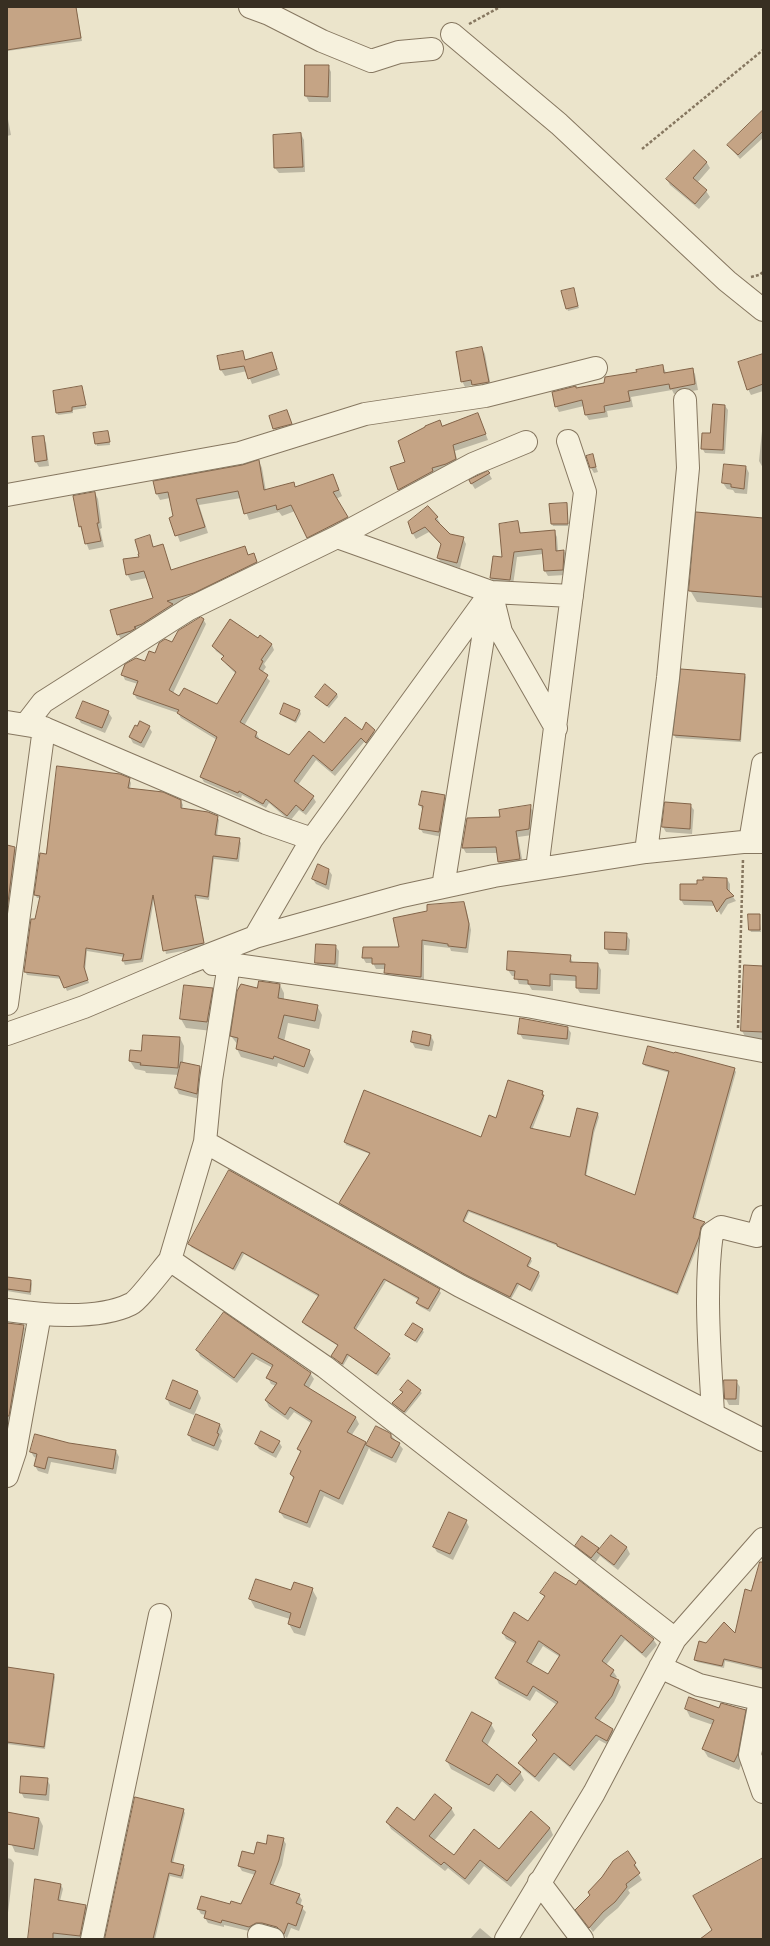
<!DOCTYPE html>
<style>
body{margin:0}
#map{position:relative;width:770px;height:1946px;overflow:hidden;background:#ebe4cb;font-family:"IBM Plex Serif",serif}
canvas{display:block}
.frame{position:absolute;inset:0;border:8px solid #382f22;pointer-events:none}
</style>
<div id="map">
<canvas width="770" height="1946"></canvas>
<div class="frame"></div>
</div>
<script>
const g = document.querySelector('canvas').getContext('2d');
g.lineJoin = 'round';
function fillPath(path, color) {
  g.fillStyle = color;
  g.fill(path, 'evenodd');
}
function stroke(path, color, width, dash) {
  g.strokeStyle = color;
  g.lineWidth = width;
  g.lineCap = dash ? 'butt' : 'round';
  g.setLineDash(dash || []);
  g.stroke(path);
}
const shadow = new Path2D(`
 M7,7H76L82,41L7,51Z
 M328,66L331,72V102H309L306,96Z
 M7,114L11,135L7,136Z
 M763,120V138L740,159L728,145Z
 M301,134L304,140L305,172L279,173L275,168Z
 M694,151L707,163L710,168L697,183L706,191L710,197L699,209L670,185L667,179Z
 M573,289L579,308L568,311L567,308Z
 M482,348L485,354L491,387L476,390L473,385L465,387L462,381Z
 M242,352L246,361L271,353L280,375L252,384L247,371L225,376L221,370L219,357Z
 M763,355V391L751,395L748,389Z
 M663,366L666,373L692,369L695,374L698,390L674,394L672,390L631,397L633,407L607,411L608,417L589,420L586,415L584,406L559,412L556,406L575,387L576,389L605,384Z
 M82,387L86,408L73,410V413L58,415L57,413Z
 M725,406L728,410L725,454L705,453L702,448L711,435Z
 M287,411L294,430L278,435L270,417Z
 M478,414L488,440L455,451L458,464L401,495L391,467L406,462L427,428L440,421L442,426Z
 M762,431H763V468L759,461Z
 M108,432L110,445L97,446L95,434Z
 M43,437L46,443L49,466L39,467L36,462Z
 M592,455L598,472L594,473L591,468Z
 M259,461L262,468L266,491L293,483L296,488L333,475L342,496L336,499L351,524L311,544L295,511L282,516L279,512L249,520L241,498L199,505L208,533L180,542L171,518L174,517L170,498L160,500L157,494Z
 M725,465L746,467L749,473L747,494L735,493L733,490L727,489L723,483Z
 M488,472L492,479L475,489L470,481Z
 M95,493L98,499L102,528L100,529L104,547L89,550L80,526Z
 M566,504L568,526H553L552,524Z
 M428,507L437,518L440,523L439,524L449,535L463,538L466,544L460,568L441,563L438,558L442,545L429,532L416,539L413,534L410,523Z
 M763,519V608L697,602L690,590Z
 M518,523L521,534L554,531L557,537L558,551H564L567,556L565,575L548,576L545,571L543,554L517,557L513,585L494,584L491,578L494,557L504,559Z
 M149,536L154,547L162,545L172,571L244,548L249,556L254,554L260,569L122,641L118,634L154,599L147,578L131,581L127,574L140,558Z
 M203,619L206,624L173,693L179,697L217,705L236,674L226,664L223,659L224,657L216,651L213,646L258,639L272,645L274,650L264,664L266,667L262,673L270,681L244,726L256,733L259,738L258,740L290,757L362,731L366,724L378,736L370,747L364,742L335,776L316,760L298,785L313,797L316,802L306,815L299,810L290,821L269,803L266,808L242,795L241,798L204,782L201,777L217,740L181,718L178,713L137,699L134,694L138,684L125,680L123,675L145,663L173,644Z
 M744,674L746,677L741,742L676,738L674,735Z
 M337,694L338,697L329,708L317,697Z
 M285,705L300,711L301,714L296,723L283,716L281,713Z
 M108,712L112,718L105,733L81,723L78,718Z
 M149,727L152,732L144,748L133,743L130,737Z
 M129,779L131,783L130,789L181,801L183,805L182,809L217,817L219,820L217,836L239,839L241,843L239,862L214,859L209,900L196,898L205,947L166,954L154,899L143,962L125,965L123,961L124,957L87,951L85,971L89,983L67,991L62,979L27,975L25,971L41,898H37L35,894L47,855Z
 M444,796L447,801L442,837L423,833L420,828L423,811L420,805Z
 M690,805L694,810L692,834L666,832L663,827Z
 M530,807L534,812L532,835L518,837L523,864L502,868L499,862L498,853H466L463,848L501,818Z
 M7,846L15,848L16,850L7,918Z
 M328,869L332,875L329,890L316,884L313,879Z
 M727,879L730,884V893L736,901L728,904L721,915L716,906L684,905L681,900L698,885Z
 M464,903L466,908L471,930L468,953L451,951L450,948L424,945V982L388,978L386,969H376L373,963H366L363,958L400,948L428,912Z
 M759,915L761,932H751L750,930Z
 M626,934L630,940L629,955L609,954L606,949Z
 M335,946L339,951L338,969L319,968L316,962Z
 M570,956L573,963L598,964L601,970L600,994L580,993L577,988V981L553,980V991L532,990L529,985L519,984L516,976H512L508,970Z
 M763,970V1040H747L742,1031Z
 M280,985L284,993V1000L317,1006L322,1015L319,1029L288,1023L284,1042L309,1051L314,1059L308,1074L278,1063L277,1067L241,1057L237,1049L238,1045L231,1036L258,989Z
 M212,989L217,998L212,1031L186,1028L181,1019Z
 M567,1027L571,1033L569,1045L523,1039L520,1034Z
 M431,1036L434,1042L432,1051L415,1048L412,1042Z
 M180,1038L184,1046L183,1063L200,1067L203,1073L200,1099L179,1094L176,1088L179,1075L146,1073L145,1071L135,1069L130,1061L131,1051L142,1052Z
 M644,1064L734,1069L736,1072L695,1219L704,1223L706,1225L702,1230L700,1240L678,1295L559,1248L558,1246L469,1212L464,1223L530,1258L532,1261L528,1268L539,1273L540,1276L532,1292L519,1285L511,1299L468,1278L341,1206L340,1203L370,1154L346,1145L345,1142L481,1139L497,1119L542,1091L544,1099L532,1130L570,1138L598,1114L599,1117L594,1133L586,1177L636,1196L670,1073L645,1066Z
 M229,1171L439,1290L441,1293L430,1312L419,1306L417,1303L419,1300L386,1281L356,1330L391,1358L378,1376L349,1356L343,1366L333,1356L338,1346L305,1325L303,1322L319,1297L244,1254L235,1271L191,1247L190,1244Z
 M7,1278L31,1281L32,1284L31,1295L7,1291Z
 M224,1314L310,1373L314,1379L309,1388L356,1418L359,1424L351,1436L366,1443L367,1446L377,1427L391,1435L403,1449L396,1463L371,1451L369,1448L343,1505L324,1496L310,1528L284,1518L280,1512L294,1480L291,1474L301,1454L299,1449L311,1423L294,1412L288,1420L269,1407L266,1401L276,1386L271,1384L268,1378L273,1368L256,1359L237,1383L200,1356L197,1350Z
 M7,1323L23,1326L25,1328L7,1434Z
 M422,1330L424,1332L417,1343L406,1335Z
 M408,1381L422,1393L405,1414L393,1404L403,1392L401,1390Z
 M736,1381L740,1387L739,1405H729L726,1399Z
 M198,1392L201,1398L194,1415L170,1405L167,1399Z
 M197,1416L220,1425L223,1431L220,1438L222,1441L218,1451L192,1441L189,1435Z
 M279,1442L282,1447L276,1458L259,1449L256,1444Z
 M69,1444L116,1451L119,1457L116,1474L51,1462L48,1474L38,1471L35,1466L37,1458L34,1457L31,1452Z
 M466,1521L469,1527L453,1560L437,1552L434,1547Z
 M611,1536L627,1548L630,1554L618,1570L600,1556L595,1563L580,1551L576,1546L598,1549L600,1551Z
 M763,1572V1670L725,1661L724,1668L697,1662L695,1660L706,1644L736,1634L752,1592Z
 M312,1589L317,1598L305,1636L294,1633L289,1624L290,1619L255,1608L250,1599Z
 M542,1593L653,1639L657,1645L646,1658L625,1640L606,1665L613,1671L617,1677L614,1679L618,1681L621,1687L614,1702L599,1722L613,1730L616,1736L610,1746L599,1740L574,1771L558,1758L539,1782L523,1769L520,1763L537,1742L533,1735L557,1705L536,1691L530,1701L499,1684L496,1678L516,1644L506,1639L503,1633L529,1622L545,1598ZM543,1646L560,1657L549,1675L531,1665Z
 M7,1668L54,1675L55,1677L45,1749L7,1744Z
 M686,1709L745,1710L750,1719L742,1762L739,1770L708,1757L703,1749L713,1725L690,1717Z
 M491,1724L495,1731L487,1746L520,1772L524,1780L515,1792L502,1781L494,1792L451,1769L447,1761Z
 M47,1779L50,1785L49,1801L24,1798L21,1792Z
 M451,1808L455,1815L434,1841L454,1856L499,1850L550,1828L553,1835L511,1887L484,1866L469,1885L448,1868L445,1871L391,1829L387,1822H414Z
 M183,1810L185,1813L173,1863L183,1866L185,1869L183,1879L170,1876L155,1939H106Z
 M7,1813L39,1818L43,1826L38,1856L15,1852L7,1834Z
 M283,1839L286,1844L282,1865L273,1886L299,1895L302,1900L300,1906L306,1912L299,1931L291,1928L287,1938L281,1932H253L224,1925V1927L208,1923L205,1918L206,1915L201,1914L198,1909L242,1905L255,1875L242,1871L239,1866L267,1845Z
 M7,1858L11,1859L14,1863L7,1921Z
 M635,1864L638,1869L636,1870L642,1880L628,1890L630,1893L618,1908L606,1918L593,1932L580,1915Z
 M61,1885L63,1889L60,1901L86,1906L88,1910L82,1939H29Z
 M480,1928L493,1939H470Z`);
const building = new Path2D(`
 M7,7H76L81,38L7,50Z
 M305,65H329L328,97L305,96Z
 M763,110V131L738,155L727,145Z
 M301,133L303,167L274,168L273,135Z
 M694,150L707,162L693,178L707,190L695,204L666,179Z
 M574,288L578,306L566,309L561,291Z
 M482,347L489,382L472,385L471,380L461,382L456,352Z
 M243,351L245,360L272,352L277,369L248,379L244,366L220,370L217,356Z
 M763,354V384L747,390L738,362Z
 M663,365L664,373L693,368L695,384L670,389L669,384L628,391L630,401L604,406L605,412L585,415L582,400L555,407L552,392L576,386V388L604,383L605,377L637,372L636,370Z
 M82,386L86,405L72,407V411L56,413L53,391Z
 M713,404L725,405L723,450L701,449L702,433H710Z
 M287,410L292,424L273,429L269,416Z
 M478,413L486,434L453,445L456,459L446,464L432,468L433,471L398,490L390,467L405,462L398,441L425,427V426L440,420L442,426Z
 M108,431L110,442L95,444L93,433Z
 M44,436L47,460L35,462L32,437Z
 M593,454L596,467L590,468L586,456Z
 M259,460L264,490L294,482L295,487L333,474L339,490L333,492L348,517L307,538L291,505L277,510L276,505L244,514L238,491L196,499L205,527L175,536L169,518L173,516L168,492L156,494L153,481L242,465Z
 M724,464L746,466L744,489L731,487V484L722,483Z
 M488,471L490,473L471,484L469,480Z
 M95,492L99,523H97L101,541L85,544L81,526L79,527L73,496Z
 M567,503L568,524H551L549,504Z
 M428,506L438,517L435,519L450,534L464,537L457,563L437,558L441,544L425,527L412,534L408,522Z
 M696,512L763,518V597L689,591Z
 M518,521L520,533L555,530L556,551L564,550L563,570L544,571L542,549L514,552L510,580L490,578L493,556L502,557L499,524Z
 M150,535L153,547L163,544L171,570L245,546L248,555L254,553L257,562L194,593L167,601L173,604L142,624L134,627L136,628L131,631L117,635L110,610L153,598L144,571L126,575L123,559L139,557L138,554H139L135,540Z
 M201,617L204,619L169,690L179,696L184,688L217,704L236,672L221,659L224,656L212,646L230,619L258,638L260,635L272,644L261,660L263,661L259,669L268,675L240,722L257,732L255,737L289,755L309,731L324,743L345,717L362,730L366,722L375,730L366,743L361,738L332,771L313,755L294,781L314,796L303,811L296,805L287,816L266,799L263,804L239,791L238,793L200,777L217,737L177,713L179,710L133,694L138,681L121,675L125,664L136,658L145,661L149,651L155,653L159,643L165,639L172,642L178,631Z
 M681,669L745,674L740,740L673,735Z
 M325,684L337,694L327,706L315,697Z
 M83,701L109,711L102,728L76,718Z
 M284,703L300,710L295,721L280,714Z
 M140,721L150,726L141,743L129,737L135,725L137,726Z
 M57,766L120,774L130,778L128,788L163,792L181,800V808L208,812L218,816L215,835L240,838L237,859L213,856L208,897L195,895L204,943L163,951L153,895L141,959L122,961L124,954L86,948L84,967L88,980L64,988L59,976L24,972L31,919H35L40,896L34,895L40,853L46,854Z
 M422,791L445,795L439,832L419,829L423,806L419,805Z
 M665,802L691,804L690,829L662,827Z
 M531,805L529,829L516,831L520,859L498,862L496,847L462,848L467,818L500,817L499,810Z
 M7,845L15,847L7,910Z
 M318,864L329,869L326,885L312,879Z
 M703,877L727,878V889L734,896L726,899L717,912L712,901L680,900V884H697V880H703Z
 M464,902L469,924L466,948L448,946V944L422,940L421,977L384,973L385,964H372V958H362L363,947H399L393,918L427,911V905Z
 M748,914H760V930H749Z
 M605,932L627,933L626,950L605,949Z
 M316,944L336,945L335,964L315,963Z
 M508,951L571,955L570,962L598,963L597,989L576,988V976L550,974V986L528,984V980L514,979L515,971L507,970Z
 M744,965L763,966V1032L741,1031Z
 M259,981L280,984L278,998L318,1005L315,1021L284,1015L278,1038L310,1050L304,1067L274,1056L273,1059L236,1049L238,1038L230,1036L237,991L241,984L257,988Z
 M184,985L213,988L207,1022L180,1019Z
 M520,1018L568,1027L567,1039L518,1034Z
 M413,1031L431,1035L429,1046L411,1042Z
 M143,1035L180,1037L178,1068L140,1065L141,1063L129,1061L130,1050L141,1051Z
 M648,1046L674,1053L675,1052L735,1068L693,1218L705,1222L701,1227L699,1237L677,1293L557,1246V1244L468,1210L463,1221L531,1258L527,1266L539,1272L530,1290L517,1283L510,1297L466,1275L339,1203L370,1153L344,1142L364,1090L481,1137L489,1115L496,1118L508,1080L543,1091L542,1095H544L530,1128L570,1137L577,1108L598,1113L593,1130L585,1175L635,1195L669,1071L643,1064Z
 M181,1062L200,1066L197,1094L175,1088Z
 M229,1170L440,1289L428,1309L416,1303L419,1298L384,1279L354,1328L390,1354L376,1374L347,1354L342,1364L331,1356L338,1345L302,1322L319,1295L242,1252L233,1269L188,1244Z
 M7,1277L31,1280L30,1292L7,1289Z
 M224,1312L311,1373L304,1385L356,1417L347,1432L366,1442L339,1499L320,1490L307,1523L279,1512L294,1477L290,1474L301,1451L297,1449L312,1421L290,1407L285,1415L265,1400L277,1383L266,1378L273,1365L252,1353L234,1378L196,1350Z
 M7,1323L24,1325L9,1416H7Z
 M413,1323L423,1329L415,1341L405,1335Z
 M173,1380L198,1391L190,1409L166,1399Z
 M408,1380L421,1390L404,1412L392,1403L403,1392L400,1390Z
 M724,1380H737L736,1399H725Z
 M196,1414L220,1424L217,1433L219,1434L214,1446L188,1435Z
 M376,1426L388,1432L391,1434V1438L400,1443L392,1458L366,1445Z
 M261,1431L280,1441L273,1453L255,1444Z
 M35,1434L69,1443L116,1450L113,1469L48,1457L45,1469L34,1466L37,1454L30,1452Z
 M449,1512L467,1520L450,1554L433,1547Z
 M611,1535L627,1547L614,1565L597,1552Z
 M582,1536L599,1548L591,1558L575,1546Z
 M760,1562H763V1668L724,1659L722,1666L694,1660L699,1641L706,1643L724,1622L735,1633L745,1589L751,1591Z
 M555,1572L576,1585L579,1580L654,1639L642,1653L621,1635L602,1661L614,1670L610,1676L619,1680L612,1696L595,1718L613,1729L607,1741L596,1735L570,1766L554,1753L535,1777L518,1763L537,1740L532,1735L558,1702L533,1686L527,1696L495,1678L516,1642L502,1633L514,1612L528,1621L545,1596L540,1593ZM539,1641L560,1655L548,1674L527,1662Z
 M256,1579L291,1590L294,1582L313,1588L300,1628L288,1624L291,1613L249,1599Z
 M7,1667L54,1674L44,1747L7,1742Z
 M689,1697L719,1708L721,1703L746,1710L738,1754L734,1762L702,1749L714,1720L685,1709Z
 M472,1712L492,1723L482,1741L521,1772L510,1785L497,1774L489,1785L446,1761Z
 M21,1776L48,1778L46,1795L20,1793Z
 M435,1794L452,1808L429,1836L454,1855L474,1829L499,1849L531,1811L550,1828L507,1881L480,1860L465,1879L444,1862L441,1865L386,1822L397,1807L414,1820Z
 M135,1797L184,1809L171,1862L184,1865L181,1876L169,1873L153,1939H105Z
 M7,1812L39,1818L34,1849L7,1844Z
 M268,1835L284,1838L279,1860L270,1884L300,1894L296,1903L303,1906L296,1926L288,1923L284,1934L277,1927L262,1923H256L249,1927L222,1920L221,1923L204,1918L206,1911L197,1909L201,1896L230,1904L231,1901L241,1904L256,1871L238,1866L242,1851L254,1854L257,1842L266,1844Z
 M628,1851L636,1863L634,1865L640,1873L626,1884L627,1887L615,1902L603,1912L589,1928L575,1910L590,1895L588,1892L602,1877L613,1861Z
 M763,1858V1939H700L712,1930L693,1896Z
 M35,1879L61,1884L58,1900L86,1905L80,1936L53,1933V1939H28Z`);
const path = new Path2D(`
 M469,24L500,7
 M642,149L763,50
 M751,277L759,275L763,272
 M738,1028L743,859`);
const minor = new Path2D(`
 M250,7L269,14L322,41L371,61L399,52L432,49
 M452,34L559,124L727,281L763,310
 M7,495L240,453L365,414L485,396L596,368
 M337,537L491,592L501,632L556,728
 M491,592L572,596
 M7,722L44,728L266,823L312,839
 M26,724L43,702L189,609L337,537L473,464L526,442
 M750,842L763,764
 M646,852L668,678L688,468L685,400
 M537,869L585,492L568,441
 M443,887L489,601
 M255,937L312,839L491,592
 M213,964H229L527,1006L763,1051
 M229,964L211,1080L205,1142L170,1260L325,1367L675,1639
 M7,1004L44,728
 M7,1034L84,1007L188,963L255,937L402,896L494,876L646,852L743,842H763
 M205,1142L460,1286L763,1440
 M7,1310C42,1315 99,1320 131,1304C138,1301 163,1268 170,1260
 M713,1414C710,1356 704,1290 712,1233L721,1227L757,1236L763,1217
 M7,1476L15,1452L40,1314
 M660,1667L699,1685L763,1700
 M760,1700L750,1755L763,1792
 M539,1882L582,1939
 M259,1935L273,1939
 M92,1939L160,1615
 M506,1939L594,1793L675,1639L763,1539`);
fillPath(shadow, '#0003');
fillPath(building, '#c5a485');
stroke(building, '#836449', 1);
stroke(minor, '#867760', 24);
stroke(path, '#867760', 2.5, [3, 2]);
stroke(minor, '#f6f1dd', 22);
</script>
